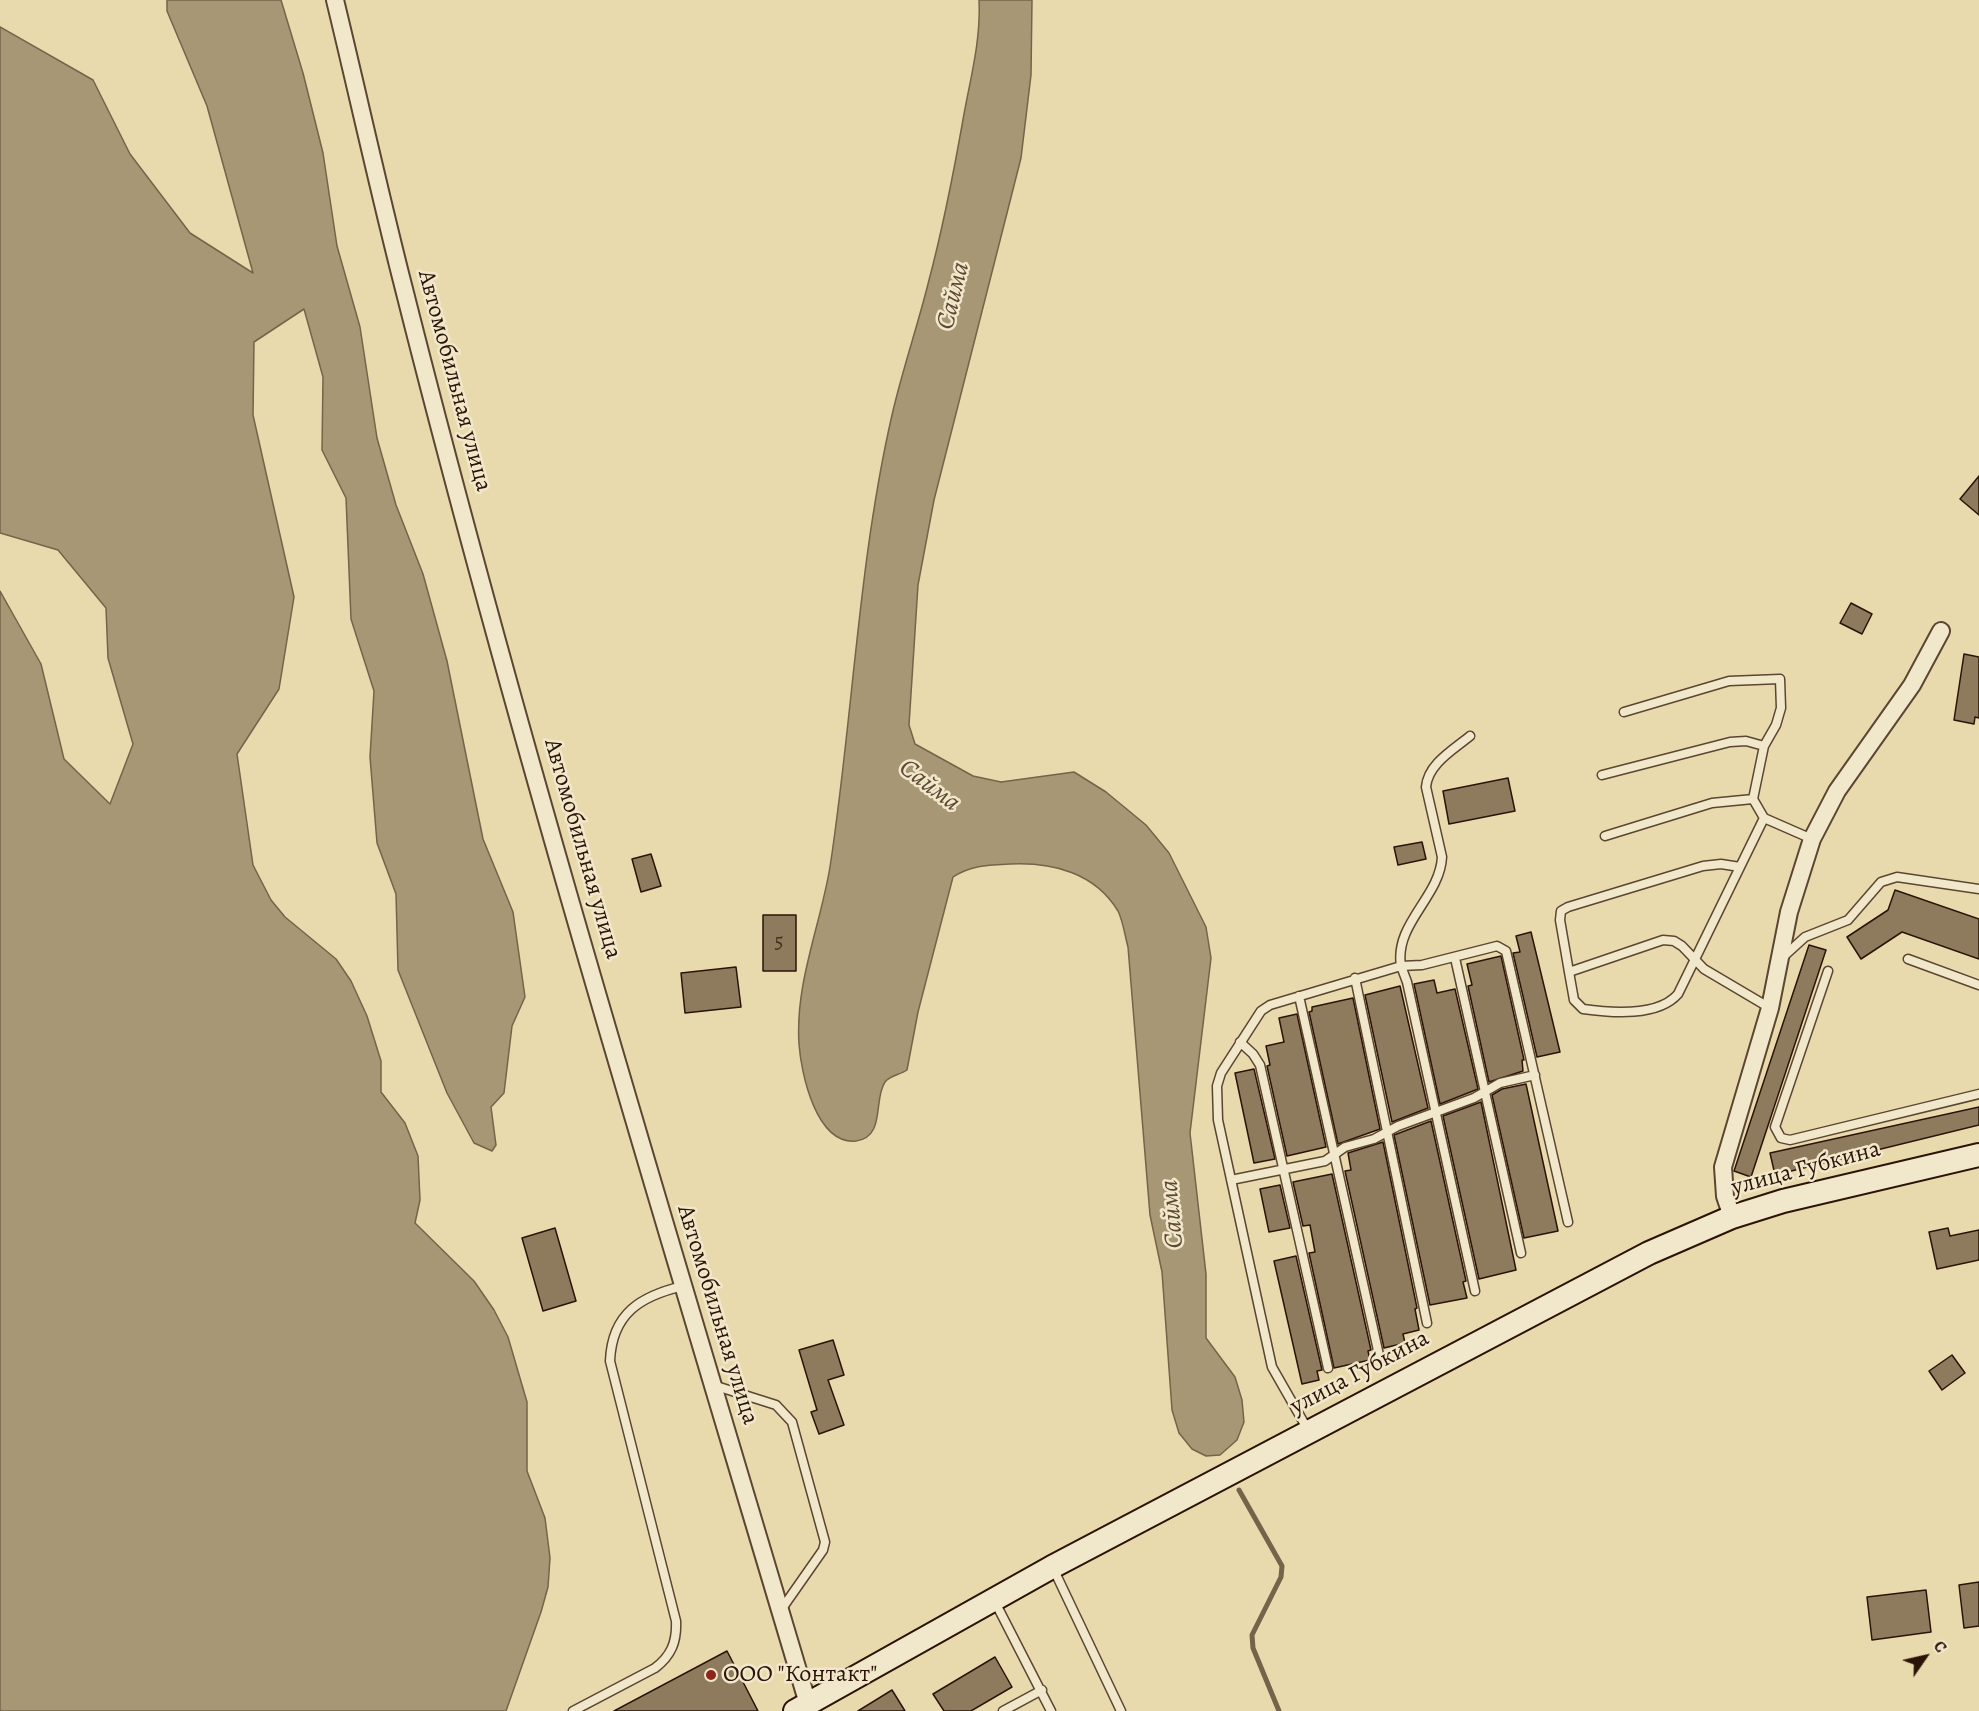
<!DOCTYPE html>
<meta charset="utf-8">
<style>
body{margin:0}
#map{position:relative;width:1979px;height:1711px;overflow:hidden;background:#e9daae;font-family:Alegreya,serif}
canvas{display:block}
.north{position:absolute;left:1895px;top:1627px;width:60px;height:60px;-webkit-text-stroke:4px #f1e7ca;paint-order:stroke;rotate:56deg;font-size:16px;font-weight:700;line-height:24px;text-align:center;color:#2b1407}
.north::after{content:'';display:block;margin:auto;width:21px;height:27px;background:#2b1407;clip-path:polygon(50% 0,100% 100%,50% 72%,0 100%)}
</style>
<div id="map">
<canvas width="1979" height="1711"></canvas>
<div class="north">С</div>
</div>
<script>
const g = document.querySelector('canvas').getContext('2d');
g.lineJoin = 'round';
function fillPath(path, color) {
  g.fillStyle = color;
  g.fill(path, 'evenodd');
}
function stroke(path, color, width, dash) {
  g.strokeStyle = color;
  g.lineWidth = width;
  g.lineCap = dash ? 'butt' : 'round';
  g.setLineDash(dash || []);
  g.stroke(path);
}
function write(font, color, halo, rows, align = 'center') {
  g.font = font + ' Alegreya,serif';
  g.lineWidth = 5;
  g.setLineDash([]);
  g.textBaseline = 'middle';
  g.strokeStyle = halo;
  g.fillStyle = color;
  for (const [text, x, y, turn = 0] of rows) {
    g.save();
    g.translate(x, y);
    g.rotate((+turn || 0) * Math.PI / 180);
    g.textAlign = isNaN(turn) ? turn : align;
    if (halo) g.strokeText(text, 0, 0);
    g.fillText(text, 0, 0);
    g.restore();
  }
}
const water = new Path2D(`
 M167,0H281L303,73L323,153L337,246L360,327L377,438L396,505L423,574L447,661L483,839L513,912L525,997L512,1026L504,1093L491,1107L496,1145L492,1151L474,1143L447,1093L398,970L396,894L377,843L370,757L374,691L351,619L346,498L322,450L323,377L304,309L254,342L253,415L294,597L279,689L237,754L253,865L271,900L285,917L336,959L351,981L367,1016L381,1061V1092L405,1123L418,1156L420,1200L415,1223L474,1281L494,1310L508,1337L527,1402V1471L545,1518L550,1558L548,1587L541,1612L506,1711H0V591L41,664L64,759L110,804L133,744L108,658L106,608L58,550L0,533V27L93,80L130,154L190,233L253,273L207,106L167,11Z
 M979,0H1032L1031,75L1021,158L934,500L918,585L909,725L915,744L973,776L1001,782L1074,772L1106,792L1146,825L1169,853L1206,927L1211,958L1190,1133L1206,1274V1338L1235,1377L1242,1400L1244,1422L1237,1440L1220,1455L1206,1456L1192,1449L1179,1433L1172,1410L1162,1272L1150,1215L1128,947C1125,936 1123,921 1118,911C1095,873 1053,862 1010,864C989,865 971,865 953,877L918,1012L907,1070C900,1075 890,1075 885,1082C873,1099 886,1137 856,1141C816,1145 801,1073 799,1044C795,983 820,927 830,867C853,717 858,563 892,415C902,371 917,328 928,284C943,228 954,171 964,114C971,76 981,39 979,0Z`);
const stream = new Path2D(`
 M1239,1490L1282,1566L1281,1577L1252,1635L1253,1648L1279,1711`);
const building = new Path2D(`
 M1979,476V515L1960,499Z
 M1851,603L1872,614L1862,634L1840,623Z
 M1964,654L1979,657V718L1975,717L1974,724L1954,720Z
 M1508,778L1515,811L1449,824L1443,791Z
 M1422,842L1426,859L1398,865L1394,847Z
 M651,854L661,886L641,892L632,859Z
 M1895,890L1979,919V959L1902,932L1861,959L1847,937L1888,910Z
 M763,915H796V971H763Z
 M1531,932L1560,1052L1537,1057L1513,953L1520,952L1516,936Z
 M1809,945L1826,950L1751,1177L1734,1171Z
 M1501,956L1524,1060H1522L1523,1071L1489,1082L1468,986L1472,985L1467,964Z
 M736,967L741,1007L685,1013L681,973Z
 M1434,980L1437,993L1455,989L1478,1089L1440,1104L1414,984Z
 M1400,986L1428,1108L1392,1122L1365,995Z
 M1353,998L1380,1129L1338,1144L1309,1012L1312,1011V1007Z
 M1297,1014L1326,1147L1287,1156L1267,1066L1270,1065L1266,1046L1284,1042L1279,1018Z
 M1254,1069L1275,1159L1254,1163L1235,1073Z
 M1526,1084L1558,1231L1524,1238L1492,1095L1502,1089Z
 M1481,1102L1516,1270L1479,1279L1443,1116Z
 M1979,1107V1125L1775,1175L1770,1153Z
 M1431,1121L1466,1281L1463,1282L1467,1298L1430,1305L1394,1135Z
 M1383,1142L1417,1308L1415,1309L1419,1330L1403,1334L1405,1343L1384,1348L1345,1171L1351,1170L1348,1153Z
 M1332,1174L1371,1350L1368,1351L1370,1360L1334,1368L1309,1253L1315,1252L1310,1225L1303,1226L1293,1182Z
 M1280,1185L1290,1228L1269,1232L1260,1189Z
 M555,1228L576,1301L543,1311L522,1238Z
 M1948,1228L1950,1236L1979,1230V1260L1937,1269L1929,1232Z
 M1296,1256L1322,1370L1317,1371L1319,1380L1302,1384L1274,1261Z
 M833,1340L844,1375L828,1380L844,1425L819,1434L811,1412L817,1410L799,1350Z
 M1952,1355L1965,1373L1942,1390L1929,1371Z
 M1979,1582V1626L1964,1628L1959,1585Z
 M1926,1590L1931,1632L1872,1640L1867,1597Z
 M727,1651L758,1711H614Z
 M995,1657L1012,1687L971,1711H944L933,1694Z
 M892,1690L905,1711H858Z`);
const lane = new Path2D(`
 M1624,712L1729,681L1780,679L1781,708L1776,725L1764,746L1753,799L1764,818L1812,839
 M1602,775L1730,742L1746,741L1764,746
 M1764,818L1740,867L1721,864L1703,866L1568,907L1561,911L1560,920L1569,972L1663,940L1674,941L1682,946L1704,969L1770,1008
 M1605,836L1712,803L1753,799
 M1783,957L1805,937L1848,920L1881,882L1897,877L1979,889
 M1455,958L1521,1253
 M1908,959L1979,985
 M1828,971L1775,1127L1781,1138L1790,1140L1979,1094
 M1569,972L1574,1000L1583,1009C1612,1013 1658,1017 1678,994L1740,867
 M1355,978L1427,1323
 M1299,996L1379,1355
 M1240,1042L1253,1054L1260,1065L1328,1368
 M1231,1180L1325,1161L1345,1147L1374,1139L1398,1126L1474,1098L1500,1083L1535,1075
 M1475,1291L1407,982L1401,966L1422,965L1497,946L1506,951L1568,1222
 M713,1385L776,1405L792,1422L825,1542L823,1550L781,1610
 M1308,1430L1272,1367L1218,1120L1217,1086L1221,1073L1261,1011L1270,1005L1401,966C1394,924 1440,897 1442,857L1426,787C1428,764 1453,750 1470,736
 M1053,1568L1121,1711
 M994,1600L1051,1711
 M573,1711L655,1668C671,1656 677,1642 676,1621L610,1361C612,1313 641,1296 683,1286
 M1003,1711L1042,1690`);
const street = new Path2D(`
 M335,0C358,95 379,191 403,285C523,762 668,1233 808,1704
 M1732,1217L1725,1196L1723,1167L1770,1008L1789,912L1812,839L1837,791L1912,685L1941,631`);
const secondary = new Path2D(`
 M795,1711L1052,1567L1649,1253L1732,1217L1783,1201L1979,1155`);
const markers = [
 [711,1675,6,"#8f2418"]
];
const numberNames = [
 ["5",779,943]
];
const streetNames = [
 ["Автомобильная улица",454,381,75],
 ["Автомобильная улица",582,849,74],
 ["улица Губкина",1806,1169,-15],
 ["Автомобильная улица",717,1315,73],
 ["улица Губкина",1360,1373,-28]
];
const poiNames = [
 ["ООО \"Контакт\"",723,1675]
];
const waterNames = [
 ["Сайма",954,296,-76],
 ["Сайма",929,786,37],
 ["Сайма",1173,1214,-95]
];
fillPath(water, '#a89775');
stroke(water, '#766349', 1.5);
stroke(stream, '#766349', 5);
fillPath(building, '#8e7b5e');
stroke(building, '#2b1407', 1.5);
stroke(lane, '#5a4631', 11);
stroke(street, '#5a4631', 20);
stroke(secondary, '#2b1407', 26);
stroke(lane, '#f1e7ca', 8);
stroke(street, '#f1e7ca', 16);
stroke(secondary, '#f1e7ca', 22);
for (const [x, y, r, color] of markers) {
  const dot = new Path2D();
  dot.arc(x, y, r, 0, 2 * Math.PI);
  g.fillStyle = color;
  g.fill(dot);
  stroke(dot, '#f1e7ca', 2);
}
write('21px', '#442e1d', null, numberNames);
write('24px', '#2b1407', '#f1e7ca', streetNames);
write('24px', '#2b1407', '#f1e7ca', poiNames, 'left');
write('italic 26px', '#5d4833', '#f1e7ca', waterNames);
</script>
